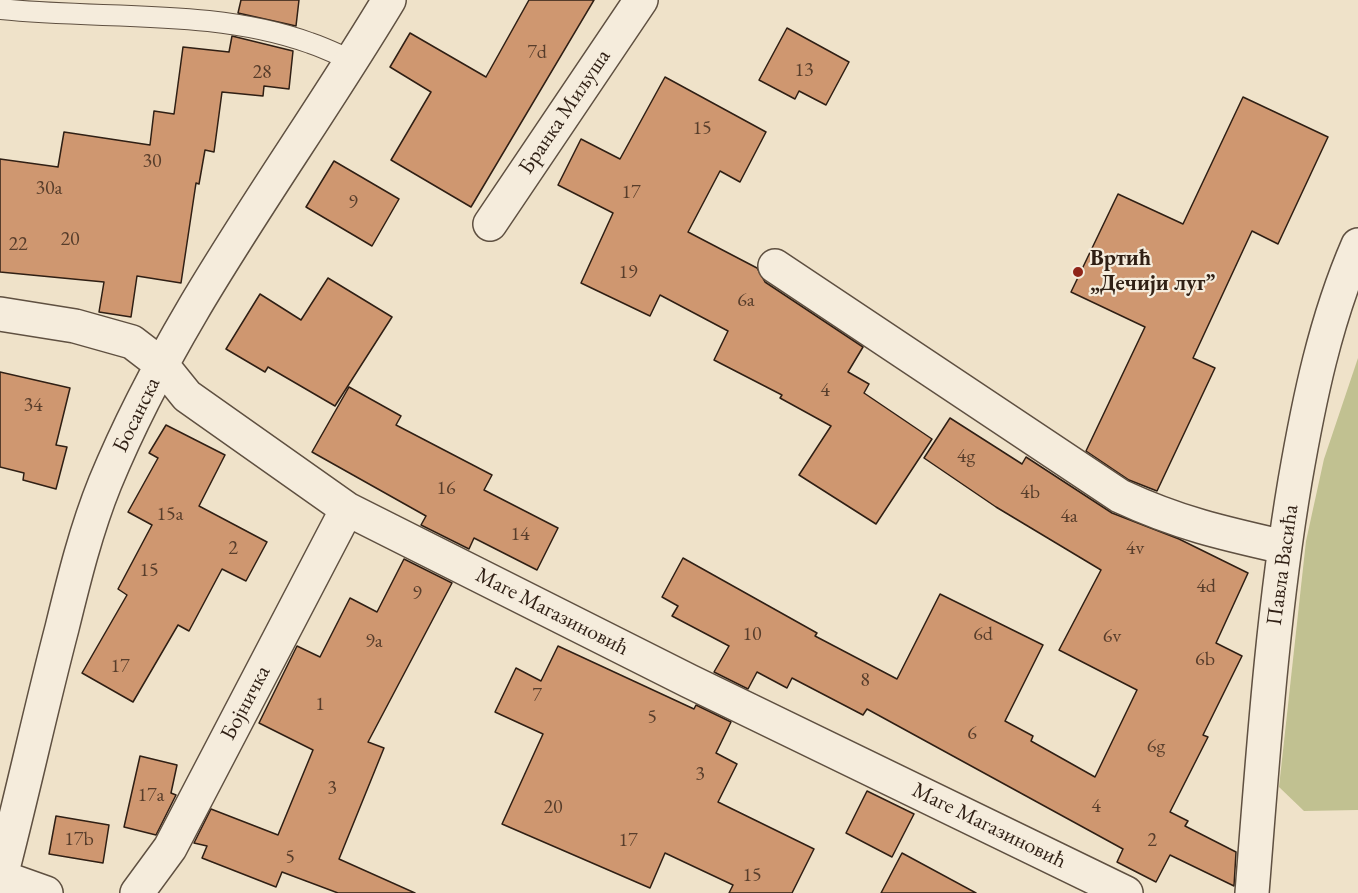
<!DOCTYPE html>
<meta charset="utf-8">
<style>
body{margin:0}
canvas{display:block;background:#efe2c9}
</style>
<canvas width="1358" height="893"></canvas>
<script>
const g = document.querySelector('canvas').getContext('2d');
g.lineJoin = 'round';
function fillPath(path, color) {
  g.fillStyle = color;
  g.fill(path, 'evenodd');
}
function stroke(path, color, width, dash) {
  g.strokeStyle = color;
  g.lineWidth = width;
  g.lineCap = dash ? 'butt' : 'round';
  g.setLineDash(dash || []);
  g.stroke(path);
}
function write(font, color, halo, rows, align = 'center') {
  g.font = font + ' "EB Garamond",serif';
  g.lineWidth = 4.5;
  g.setLineDash([]);
  g.textBaseline = 'middle';
  g.strokeStyle = halo;
  g.fillStyle = color;
  for (const [text, x, y, turn = 0] of rows) {
    g.save();
    g.translate(x, y);
    g.rotate((+turn || 0) * Math.PI / 180);
    g.textAlign = isNaN(turn) ? turn : align;
    if (halo) g.strokeText(text, 0, 0);
    g.fillText(text, 0, 0);
    g.restore();
  }
}
const green = new Path2D(`
 M1358,358V810L1304,811L1279,787L1306,541L1324,459Z`);
const building = new Path2D(`
 M241,0H299L296,26L238,13Z
 M529,0H594L471,207L391,160L431,92L390,67L410,33L486,77Z
 M787,28L849,62L826,105L799,91L795,99L759,80Z
 M232,36L293,51L289,89L264,86L263,96L222,92L214,152L205,150L199,184L196,183L181,283L137,276L131,317L99,312L104,282L0,272V159L58,167L64,132L150,145L154,111L174,114L183,47L229,52Z
 M665,77L766,132L740,182L720,171L688,232L757,268L765,282L863,347L848,372L869,384L864,393L932,439L876,524L799,475L831,426L780,398L782,395L714,360L728,331L660,295L650,316L581,283L613,213L558,185L581,139L620,159Z
 M1243,97L1328,137L1278,244L1252,231L1193,358L1215,368L1157,491L1129,480L1086,451L1145,327L1071,292L1118,194L1183,224Z
 M334,161L399,199L372,246L306,207Z
 M328,278L392,317L335,406L268,367L265,372L226,349L260,294L301,320Z
 M0,372L70,388L56,445L67,447L56,489L23,480L24,473L0,467Z
 M349,387L401,416L396,425L492,475L484,490L558,528L537,570L474,538L469,549L421,525L426,516L312,452Z
 M950,418L1022,464L1026,457L1112,513L1179,539L1248,573L1216,643L1242,656L1203,735L1208,737L1170,812L1188,821L1185,826L1236,852L1234,886L1170,855L1156,882L1117,862L1123,849L867,709L863,715L792,678L787,688L757,672L748,689L714,672L729,646L672,616L678,606L662,597L683,558L817,633L815,636L897,679L940,594L1043,645L1005,721L1033,736L1031,741L1095,777L1137,690L1059,650L1101,570L996,507L924,458Z
 M166,425L225,455L199,506L267,542L246,581L222,569L189,631L178,625L133,702L82,673L127,595L118,589L152,525L128,512L158,458L149,453Z
 M404,559L452,583L368,742L384,748L339,859L415,893H338L282,872L276,887L202,858L207,846L194,843L211,809L278,835L313,750L259,723L297,646L320,657L350,598L377,612Z
 M558,646L694,709L696,705L731,722L716,753L737,764L718,802L814,849L792,893H729L733,885L665,853L650,888L502,824L543,734L495,712L516,668L541,681Z
 M140,756L177,765L171,793L176,795L156,835L124,827Z
 M867,791L914,814L892,857L846,833Z
 M56,816L109,825L103,863L49,854Z
 M902,853L976,893H881Z`);
const service = new Path2D(`
 M0,9C102,20 213,8 310,43C325,48 339,55 353,61`);
const minor = new Path2D(`
 M490,224L641,0
 M775,266L1120,496C1178,523 1222,533 1284,547
 M0,314L75,326L132,342L162,365L187,396L347,509L689,681L1126,893
 M1,877L46,893
 M0,880C22,796 40,712 62,628C74,579 86,530 105,483C176,310 293,160 389,0
 M137,893L170,848L347,509
 M1252,893C1263,755 1272,618 1295,481C1309,400 1325,321 1358,245`);
const markers = [
 [1078,272,6,"#8f2418"]
];
const numberNames = [
 ["7d",537,53],
 ["13",804,71],
 ["28",262,73],
 ["15",702,129],
 ["30",152,162],
 ["30a",49,189],
 ["17",631,193],
 ["9",353,203],
 ["20",70,240],
 ["22",18,245],
 ["19",628,273],
 ["6a",746,301],
 ["4",825,391],
 ["34",33,406],
 ["4g",966,457],
 ["16",446,489],
 ["4b",1030,493],
 ["15a",170,515],
 ["4a",1069,517],
 ["14",520,535],
 ["2",233,549],
 ["4v",1135,549],
 ["15",149,571],
 ["4d",1206,587],
 ["9",417,594],
 ["10",752,635],
 ["6d",983,635],
 ["6v",1112,637],
 ["9a",374,642],
 ["6b",1205,660],
 ["17",120,667],
 ["8",865,681],
 ["7",537,696],
 ["1",320,705],
 ["5",652,718],
 ["6",972,734],
 ["6g",1156,747],
 ["3",700,775],
 ["3",332,789],
 ["17a",151,796],
 ["4",1096,807],
 ["20",553,808],
 ["17b",79,840],
 ["17",628,841],
 ["2",1152,841],
 ["5",290,858],
 ["15",752,876]
];
const streetNames = [
 ["Бранка Миљуша",565,112,-56],
 ["Босанска",137,415,-64],
 ["Павла Васића",1283,565,-82],
 ["Маге Магазиновић",552,612,27],
 ["Бојничка",246,703,-62],
 ["Маге Магазиновић",989,826,26]
];
const poiNames = [
 ["Вртић",1090,259],
 ["„Дечији луг”",1090,284]
];
fillPath(green, '#c1c191');
fillPath(building, '#cf9770');
stroke(building, '#2f1f14', 1.5);
stroke(service, '#5f5041', 22);
stroke(minor, '#5f5041', 36);
stroke(service, '#f5ecdc', 20);
stroke(minor, '#f5ecdc', 33);
for (const [x, y, r, color] of markers) {
  const dot = new Path2D();
  dot.arc(x, y, r, 0, 2 * Math.PI);
  g.fillStyle = color;
  g.fill(dot);
  stroke(dot, '#f5ecdc', 2);
}
write('20px', '#573d2b', null, numberNames);
write('22px', '#2f1f14', '#f5ecdc', streetNames);
write('bold 22px', '#2f1f14', '#f5ecdc', poiNames, 'left');
</script>
